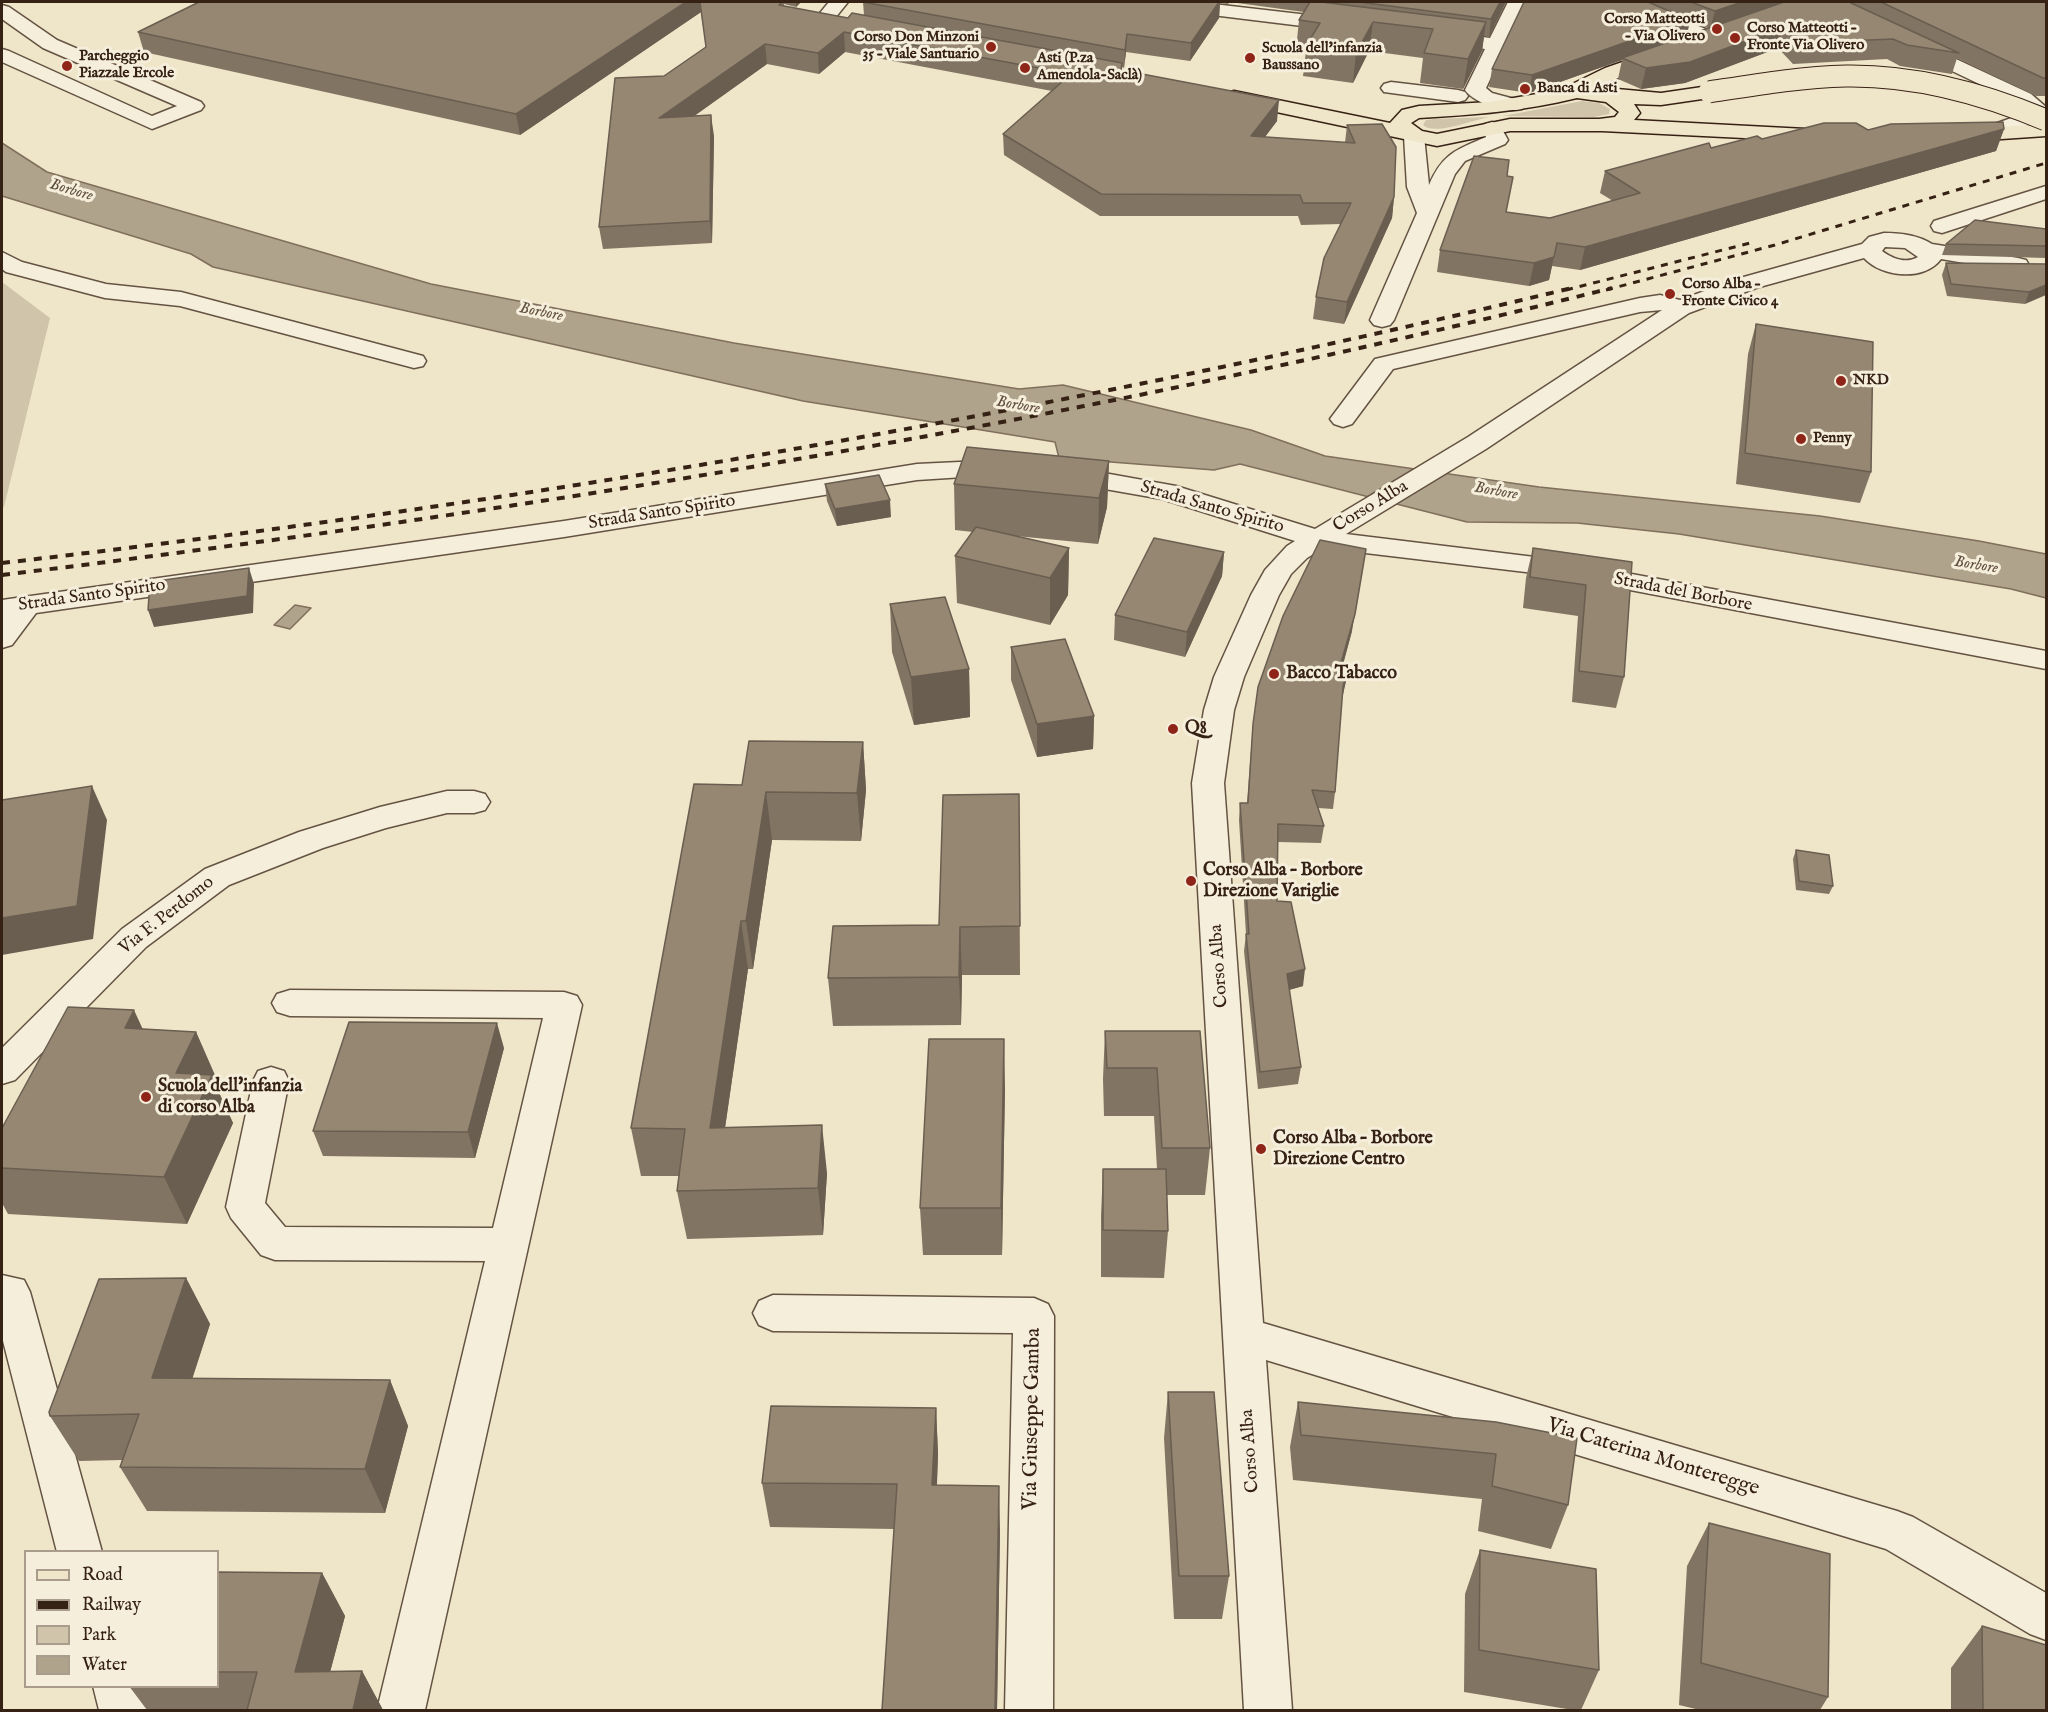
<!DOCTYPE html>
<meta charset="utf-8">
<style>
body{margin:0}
#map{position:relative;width:2048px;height:1712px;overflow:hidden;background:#efe5c8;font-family:"IM FELL English",serif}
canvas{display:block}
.frame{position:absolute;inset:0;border:3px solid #362215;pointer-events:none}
.legend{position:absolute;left:24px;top:1550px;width:195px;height:138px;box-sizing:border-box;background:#f5eedb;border:2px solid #a99c8c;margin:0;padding:8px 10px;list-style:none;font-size:18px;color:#362215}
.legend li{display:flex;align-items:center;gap:12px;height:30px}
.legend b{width:30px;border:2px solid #a99c8c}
</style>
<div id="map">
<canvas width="2048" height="1712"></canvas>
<div class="frame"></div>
<ul class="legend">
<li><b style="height:8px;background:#efe5c8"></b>Road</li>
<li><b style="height:8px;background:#362215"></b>Railway</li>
<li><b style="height:16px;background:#d0c4aa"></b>Park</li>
<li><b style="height:16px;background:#b0a38b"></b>Water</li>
</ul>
</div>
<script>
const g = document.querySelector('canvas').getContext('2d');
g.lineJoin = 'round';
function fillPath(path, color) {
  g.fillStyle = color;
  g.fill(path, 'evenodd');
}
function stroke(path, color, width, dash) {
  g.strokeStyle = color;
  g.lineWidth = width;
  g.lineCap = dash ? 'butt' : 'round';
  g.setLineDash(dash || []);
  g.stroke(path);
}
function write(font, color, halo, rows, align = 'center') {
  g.font = font + ' "IM FELL English",serif';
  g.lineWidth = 6;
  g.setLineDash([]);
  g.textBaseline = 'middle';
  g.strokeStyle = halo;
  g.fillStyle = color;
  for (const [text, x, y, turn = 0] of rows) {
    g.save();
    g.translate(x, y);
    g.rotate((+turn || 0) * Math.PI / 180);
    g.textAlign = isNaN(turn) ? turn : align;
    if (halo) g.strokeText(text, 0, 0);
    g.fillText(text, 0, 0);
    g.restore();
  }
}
const green = new Path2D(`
 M1582,101L1599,103L1610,109L1609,114L1594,117L1503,116Z
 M1489,117C1473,120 1434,136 1423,125L1426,120L1434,119Z
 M2,282L50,318L4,507L2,508Z`);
const water = new Path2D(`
 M2,143L47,172L431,284L734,343L1019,389L1063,385L1251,430L1325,456L1539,487L1820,516L1979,541L2046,554V598L2011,589L1679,534L1577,523L1467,522L1240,464L1214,470L1059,458L1055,442L803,401L213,267L191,254L2,196Z
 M295,605L311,608L290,629L274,625Z`);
const minor = new Path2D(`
 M829,2H848L831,23H817L815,19Z
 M1146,2H1196L1343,19L1350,21L1352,25L1350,29L1343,31L1155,8L1148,6Z
 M1508,2H1526L1486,88L1492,93L1522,101L1525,105L1522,109C1506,113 1475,104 1465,90L1485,49L1439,43L1432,41L1429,37L1432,33L1439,31L1490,38Z
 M1608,2H1641L1715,33L1718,37L1715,41H1701L1627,9L1610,6Z
 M2,5L9,7L57,40L201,102L204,106L201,110L152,129L2,62V49L9,51L152,116L177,106L43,48L2,19Z
 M1913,39L2031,94L2046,107V119L1989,139L1982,141L1975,139L1972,135L1975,131L2028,112L2017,102L1906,49L1903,45L1906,41Z
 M1391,82L1458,90L1465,92L1468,96L1465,100L1458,102L1384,92L1381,88L1384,84Z
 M1492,122L1499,124L1508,140L1505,144L1465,161L1455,174L1394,320L1390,325L1382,327L1374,325L1370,320L1417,213L1407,187L1404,136L1407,132L1414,130L1421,132L1424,136L1429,185C1443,153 1456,150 1486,137L1482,128L1485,124Z
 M2046,186V199L1942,233L1934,231L1931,226L1934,221Z
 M1884,233C1900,233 1918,235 1932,244L2018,258L2026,260L2029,265L2026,270L2018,272L1941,259C1924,282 1881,277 1864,258L1756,288L1689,313L1486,449L1346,534L1551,559L2046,651V669L1551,575L1323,548L1307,558L1291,574L1279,595L1244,677L1234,710L1224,783L1263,1323L1897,1511L1913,1517L2046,1593V1640L2030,1634L1886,1549L1266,1360L1292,1710H1244L1192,783L1204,710L1214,677L1251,595L1265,570L1287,546L1295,541L1162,499L1065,482L1056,480L1052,474L1056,468L1065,466L1176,486L1315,529L1468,437L1662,310L1640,312L1393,369L1352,424L1343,427L1334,424L1330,419L1375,359L1640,298L1660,295L1680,300L1740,278L1862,244L1869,237ZM1885,247L1905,248L1918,257C1906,264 1893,259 1882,251Z
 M2,252L22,262L106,284L181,292L423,356L426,361L423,366L414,368L180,306L105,298L6,272L2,269Z
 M1002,460L1011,462L1015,468L1011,474L917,480L564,537L36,613L12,645L2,648V600L564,521L917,464Z
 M447,791H474L485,794L490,802L485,810L474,813H447L386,828L323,848L229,885L146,947L15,1080L2,1084V1048L122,929L205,869L299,832L380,807Z
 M290,990L564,992L577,996L582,1005L425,1710H377L485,1261L275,1260L261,1255L231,1218L226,1207L253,1081L258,1071L271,1067L284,1071L289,1081L265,1203L285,1227L493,1228L543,1018L290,1016L277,1012L272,1003L277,994Z
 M2,1275L24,1280L30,1292L102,1552H57L2,1337Z
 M773,1295L1034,1298L1048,1304L1054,1316L1053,1710H1005L1013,1333L773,1331L759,1325L753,1313L759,1301Z
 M93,1686H140L147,1710H99Z`);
const major = new Path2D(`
 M1663,48L1670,50L1673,54L1670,58L1595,87L1661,93L1709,86L1716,88L1719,92L1716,96L1709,98L1661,105L1634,104L1640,113L1634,120L1825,130L1832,132L1835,136L1832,140L1825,142L1602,131H1510L1437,146L1234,103L1227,101L1224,97L1227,93L1234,91L1390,123L1402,110L1419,106L1490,102L1560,90L1605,68ZM1577,98L1606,102L1619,112L1615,117L1599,119H1510L1437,134L1422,131L1411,123L1419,118C1473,115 1524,111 1577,98Z
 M2046,124V136L1957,142L1950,140L1947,136L1950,132L1957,130Z`);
const railFar1 = new Path2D(`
 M1566,290L1750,243
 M1606,290L1775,245L2046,163`);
const rail = new Path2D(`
 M2,563C530,502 1055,413 1572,288
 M2,575C544,509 1083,421 1612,288`);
const majorBridge = new Path2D(`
 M1709,92C1754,85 1800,77 1846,76C1916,75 1982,93 2046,120`);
const wall = new Path2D(`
 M199,2H801L796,7L784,4V6L848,18L864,15L863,2H1506L1489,37L1484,36L1482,51L1463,89L1420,83L1423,58L1369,51L1353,83L1303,76L1306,51L1296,50L1299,20L1304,12L1230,2L1228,4L1220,3L1219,18L1190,61L1126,52L1124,68L1122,67V70L1277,121L1265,137L1345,143L1347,125L1394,197L1392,218L1344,324L1313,319L1316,297L1341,224L1301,225L1298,216H1100L1004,155L1003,134L1052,91L845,52L819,74L767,64L694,116L714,136L712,243L603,249L599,227L664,76L706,47L701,12L520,135L144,52L138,32Z
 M1524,2H2046V96H2036L1957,58L1952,74L1900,66L1887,59L1793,64L1778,48L1685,83L1641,89L1618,79L1622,60L1529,93L1489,87L1492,69ZM1690,20L1708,28L1687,36Z
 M2004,129L1996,151L1580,270L1552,266L1549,280L1529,286L1437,272L1440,250L1507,176V212L1550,218L1613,201L1600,193L1605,171L1711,148L1868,130Z
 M2046,229V258L1942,255L1946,244Z
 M1946,263L2046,264L2025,304L1947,296L1942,275Z
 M1756,324L1871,472L1860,503L1736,484L1748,354Z
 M1109,461L1107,507L1098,544L1016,536L1069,548L1068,595L1050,625L957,603L955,556L973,532L955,530L954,484Z
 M825,484L891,517L837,526L827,501Z
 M1533,548L1632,562L1624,677L1616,708L1572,702L1578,616L1523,608L1526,578Z
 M1224,552L1222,576L1185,657L1114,640L1115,615Z
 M890,604L969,669L970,717L914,725L892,652Z
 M1352,631L1343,663L1346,681L1342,697L1335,792L1333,809L1318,808L1324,826L1321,843L1278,842L1277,901L1303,986L1289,990L1301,1067L1298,1084L1258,1089L1244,951L1246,934L1239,820L1240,803H1247L1253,724Z
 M1011,647L1094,716L1093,749L1037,757L1011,680Z
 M863,742L866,790L861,841L772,840L753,969H748L725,1128L827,1173L823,1235L687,1239L677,1191L679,1176H641L631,1128L742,785Z
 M1019,794L1020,975H962L961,1025L833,1026L828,978L939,925Z
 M1796,850L1833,886L1829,894L1796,890L1793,859Z
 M143,1029L196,1032L217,1080L215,1084L233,1123L187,1224L8,1214L2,1203V1128Z
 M1105,1031H1200L1210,1148L1205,1195H1167L1168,1231L1164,1278L1101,1277V1216L1103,1169H1157L1154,1116H1104L1103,1079Z
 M504,1048L475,1158L323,1156L313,1131Z
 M1005,1087L1002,1255H923L920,1208Z
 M186,1278L210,1324L192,1378L390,1380L408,1426L385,1513L147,1511L120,1467L122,1460L79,1461L50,1416Z
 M1168,1392L1229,1576L1222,1619H1174L1164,1438Z
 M1298,1402L1496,1422L1568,1505L1551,1549L1478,1531L1482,1499L1293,1480L1290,1447Z
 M936,1408L938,1454L937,1485L1000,1530L997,1710H882L894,1529L770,1527L762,1483Z
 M1709,1523L1828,1697L1820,1710H1700L1679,1705L1687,1566Z
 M1480,1550L1599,1670L1581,1710H1573L1464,1692L1465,1594Z
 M218,1572L322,1573L345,1616L330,1672L362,1671L383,1710H147L129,1686H218Z
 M1982,1626L2046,1710H1951V1668Z`);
const shadedWall = new Path2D(`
 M686,2H700L701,12L520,135L516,114Z
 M796,2H801L796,7Z
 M1220,2L1219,18L1190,61L1191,43Z
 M1500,2H1506L1489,37L1491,19Z
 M1742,2H1788L1710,29L1715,11Z
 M1690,20L1686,37L1622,58V60L1529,93L1532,75Z
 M1373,22L1369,51L1353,83L1356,53Z
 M1486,22L1482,51L1463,89L1468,59Z
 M1783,27L1778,48L1685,83L1641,89L1646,68Z
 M844,32L845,52L819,74L818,53Z
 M1127,34L1126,52L1124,68L1125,50Z
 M765,44L767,64L662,139L659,118Z
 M1279,100L1277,121L1249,158L1251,136Z
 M711,115L714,136L712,243L710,221Z
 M2004,129L1996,151L1580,270L1585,247Z
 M1394,197L1392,218L1344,324L1347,302Z
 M1557,243L1549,280L1529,286L1534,263Z
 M2046,285V295L2025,304L2029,292Z
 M1109,461L1107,507L1098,544L1099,498Z
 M890,500L891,517L837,526L835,509Z
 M1069,548L1068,595L1050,625V578Z
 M1224,552L1222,576L1185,657L1187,632Z
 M1363,565L1352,631L1339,680L1341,663Z
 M249,568L254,584L253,613L154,627L148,610Z
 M1348,664L1346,681L1341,704L1343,687Z
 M969,669L970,717L914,725L911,677Z
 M1094,716L1093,749L1037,757V724Z
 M863,742L866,790L861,841L857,793Z
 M92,786L107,820L93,939L2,955V918Z
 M766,792L772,840L753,969L746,921Z
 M741,921L748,969L718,1176L710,1128Z
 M960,927L962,975L961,1025L959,977Z
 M1305,969L1303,986L1285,991L1287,974Z
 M134,1010L156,1058L125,1028Z
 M497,1023L504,1048L475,1158L468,1132Z
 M196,1032L217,1080L215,1084L233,1123L187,1224L164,1177L176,1073Z
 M1004,1039L1005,1087L1002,1255L1001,1208Z
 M822,1125L827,1173L823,1235L818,1188Z
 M186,1278L210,1324L178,1423L152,1378Z
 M390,1380L408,1426L385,1513L365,1469Z
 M936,1408L938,1454L935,1529L932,1485Z
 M999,1486L1000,1530L997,1710H995Z
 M322,1573L345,1616L320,1710L295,1672Z
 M362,1671L383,1710H353Z`);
const building = new Path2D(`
 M199,2H686L516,114L138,32Z
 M700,2H782L779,5L848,18L852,13L1122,63L1121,70L1279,100L1251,136L1355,143L1347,125L1382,124L1396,147L1394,197L1347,302L1316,297L1324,258L1351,203H1303L1300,195L1101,194L1003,134L1071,74L844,32L818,53L765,44L659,118L711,115L710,221L599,227L615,78L664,76L706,47Z
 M863,2H1219L1191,43L1127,34L1125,50Z
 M1310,2H1321L1486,22L1468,59L1424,53L1433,29L1373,22L1356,53L1306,46L1320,23L1299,20Z
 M1359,2H1500L1491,19Z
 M1524,2H1648L1690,20L1532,75L1492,69Z
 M1691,2H1742L1715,11Z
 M1784,2H1849L1959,53L1907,45L1893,39L1799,43L1783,27L1690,62L1646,68L1622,58Z
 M1881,2H2046V78H2043Z
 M2003,122L2004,129L1585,247L1557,243L1554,257L1534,263L1440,250L1474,156L1509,160L1507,176L1513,177L1506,212L1550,218L1640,193L1605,171L1709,143L1711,148L1757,136L1762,139L1824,123H1856L1868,130L1891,124Z
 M1975,220L2046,229V246L1946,244Z
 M1946,263L2046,264V285L2029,292L1951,284Z
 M1756,324L1873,342L1871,472L1745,453Z
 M967,447L1109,461L1099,498L954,484Z
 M879,475L890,500L835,509L825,484Z
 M976,527L1069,548L1050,578L955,556Z
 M1154,538L1224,552L1187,632L1115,615Z
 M1320,540L1366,549L1355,614L1341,663L1348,664L1343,687L1335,792L1312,790L1324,826L1278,824L1277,901L1291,902L1305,969L1287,974L1301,1067L1260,1072L1246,934H1249L1240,803H1248L1253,724L1258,687L1283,616Z
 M1533,548L1632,562L1624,677L1579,671L1586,585L1530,577Z
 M249,568L247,596L148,610L150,582Z
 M945,597L969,669L911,677L890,604Z
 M1065,639L1094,716L1037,724L1011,647Z
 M749,741L863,742L857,793L766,792L746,921H741L710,1128L822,1125L818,1188L677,1191L685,1129L631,1128L694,784L742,785Z
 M92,786L77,906L2,918V800Z
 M1019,794L1020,926L960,927L959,977L828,978L833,926L939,925L943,795Z
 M1796,850L1829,855L1833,886L1799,881Z
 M68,1007L134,1010L125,1028L196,1032L176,1073L212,1075L164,1177L2,1168V1128Z
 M349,1022L497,1023L468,1132L313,1131Z
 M1105,1031H1200L1210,1148H1162L1157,1068H1107Z
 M929,1039H1004L1001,1208H920Z
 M1103,1169H1166L1168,1231L1103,1230Z
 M186,1278L152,1378L390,1380L365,1469L120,1467L139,1414L50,1416L49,1412L99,1279Z
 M1168,1392H1214L1229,1576H1179Z
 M1298,1402L1496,1422L1577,1438L1568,1505L1492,1486L1496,1454L1301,1435Z
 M771,1406L936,1408L932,1485L999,1486L995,1710H882L897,1484L762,1483Z
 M1709,1523L1830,1554L1828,1697L1701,1663Z
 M1480,1550L1596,1569L1599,1670L1479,1650Z
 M218,1572L322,1573L295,1672L362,1671L353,1710H247L257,1672H218Z
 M1982,1626L2046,1645V1710H1983Z`);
const markers = [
 [1717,29,6,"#8f2418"],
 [1735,38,6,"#8f2418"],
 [991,47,6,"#8f2418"],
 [1250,58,6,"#8f2418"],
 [67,66,6,"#8f2418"],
 [1025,68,6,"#8f2418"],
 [1525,89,6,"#8f2418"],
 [1670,294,6,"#8f2418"],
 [1841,381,6,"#8f2418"],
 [1801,439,6,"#8f2418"],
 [1274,674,6,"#8f2418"],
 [1173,729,6,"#8f2418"],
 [1191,881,6,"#8f2418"],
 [146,1097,6,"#8f2418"],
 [1261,1149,6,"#8f2418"]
];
const farPoinames = [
 ["Corso Matteotti",1705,20,"right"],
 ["– Via Olivero",1705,37,"right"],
 ["Corso Matteotti –",1747,29],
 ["Fronte Via Olivero",1747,46],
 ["Corso Don Minzoni",979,38,"right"],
 ["35 – Viale Santuario",979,55,"right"],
 ["Scuola dell'infanzia",1262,49],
 ["Baussano",1262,66],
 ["Parcheggio",79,57],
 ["Piazzale Ercole",79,74],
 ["Asti (P.za",1037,59],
 ["Amendola-Saclà)",1037,76],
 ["Banca di Asti",1537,89],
 ["Corso Alba –",1682,285],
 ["Fronte Civico 4",1682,302],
 ["NKD",1853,381],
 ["Penny",1813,439]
];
const farWaternames = [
 ["Borbore",71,191,16],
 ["Borbore",541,313,11],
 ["Borbore",1018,406,10],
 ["Borbore",1496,492,10],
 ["Borbore",1976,566,9]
];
const streetNames = [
 ["Corso Alba",1371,507,-31],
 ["Strada Santo Spirito",1212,508,16],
 ["Strada Santo Spirito",662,513,-9],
 ["Strada del Borbore",1683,593,11],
 ["Strada Santo Spirito",92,596,-8],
 ["Via F. Perdomo",167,916,-38],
 ["Corso Alba",1220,966,-94],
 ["Corso Alba",1251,1451,-94]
];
const poiNames = [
 ["Bacco Tabacco",1286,674],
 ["Q8",1185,729],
 ["Corso Alba – Borbore",1203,871],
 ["Direzione Variglie",1203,892],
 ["Scuola dell'infanzia",158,1087],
 ["di corso Alba",158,1108],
 ["Corso Alba – Borbore",1273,1139],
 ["Direzione Centro",1273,1160]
];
const nearStreetnames = [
 ["Via Giuseppe Gamba",1033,1419,-89],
 ["Via Caterina Monteregge",1653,1458,17]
];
fillPath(green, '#d0c4aa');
fillPath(water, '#b0a38b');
stroke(water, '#7f6f5c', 1.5);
stroke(minor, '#645342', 3);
stroke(major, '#362215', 3);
fillPath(minor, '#f5eedb');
fillPath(major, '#efe5c8');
stroke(railFar1, '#362215', 3, [7, 7]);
stroke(rail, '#362215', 4, [8, 8]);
stroke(majorBridge, '#362215', 23, []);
stroke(majorBridge, '#efe5c8', 21);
fillPath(wall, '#817462');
fillPath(shadedWall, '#695e50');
fillPath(building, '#968772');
stroke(building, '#695e50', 1.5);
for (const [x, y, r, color] of markers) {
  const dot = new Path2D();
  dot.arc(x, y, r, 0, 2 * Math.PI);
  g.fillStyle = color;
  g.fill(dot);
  stroke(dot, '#f5eedb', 2);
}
write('bold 15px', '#362215', '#f5eedb', farPoinames, 'left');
write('italic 16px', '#614f3e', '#f5eedb', farWaternames);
write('18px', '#362215', '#f5eedb', streetNames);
write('bold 18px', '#362215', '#f5eedb', poiNames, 'left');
write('21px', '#362215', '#f5eedb', nearStreetnames);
</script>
